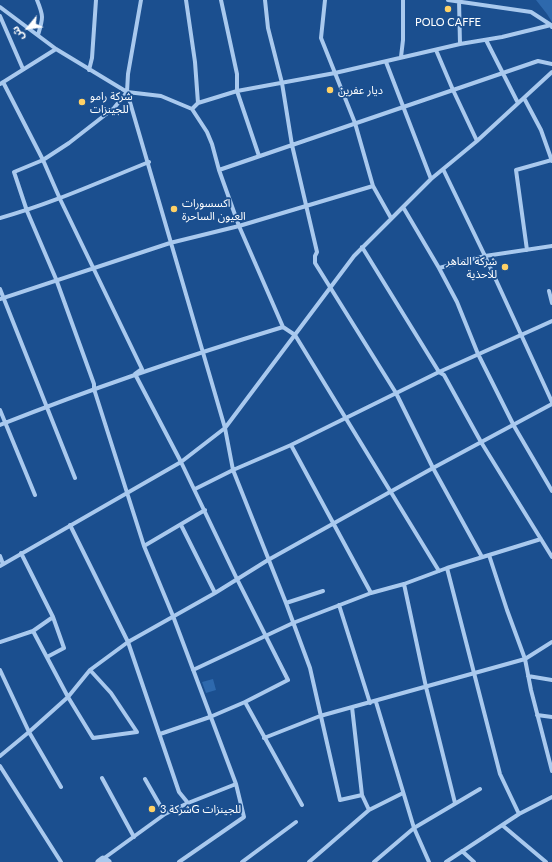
<!DOCTYPE html>
<meta charset="utf-8">
<style>
body{margin:0}
#map{position:relative;width:552px;height:862px;overflow:hidden;background:#1b4f8f;font-family:Lato,"Noto Sans Arabic",sans-serif}
canvas{display:block}
.north{position:absolute;left:8px;top:8px;width:40px;height:40px;-webkit-text-stroke:3px #1b4f8f;paint-order:stroke;rotate:241deg;font-size:11px;font-weight:700;line-height:16px;text-align:center;color:#fff}
.north::after{content:'';display:block;margin:auto;width:14px;height:18px;background:#fff;clip-path:polygon(50% 0,100% 100%,50% 72%,0 100%)}
</style>
<div id="map">
<canvas width="552" height="862"></canvas>
<div class="north">ش</div>
</div>
<script>
const g = document.querySelector('canvas').getContext('2d');
g.lineJoin = 'round';
function fillPath(path, color) {
  g.fillStyle = color;
  g.fill(path, 'evenodd');
}
function stroke(path, color, width, dash) {
  g.strokeStyle = color;
  g.lineWidth = width;
  g.lineCap = dash ? 'butt' : 'round';
  g.setLineDash(dash || []);
  g.stroke(path);
}
function write(font, color, halo, rows, align = 'center') {
  g.font = font + ' Lato,"Noto Sans Arabic",sans-serif';
  g.lineWidth = 3.5;
  g.setLineDash([]);
  g.textBaseline = 'middle';
  g.strokeStyle = halo;
  g.fillStyle = color;
  for (const [text, x, y, turn = 0] of rows) {
    g.save();
    g.translate(x, y);
    g.rotate((+turn || 0) * Math.PI / 180);
    g.textAlign = isNaN(turn) ? turn : align;
    if (halo) g.strokeText(text, 0, 0);
    g.fillText(text, 0, 0);
    g.restore();
  }
}
const green = new Path2D(`
 M536,0H552V22L547,14Z
 M213,679L216,690L206,693L202,682Z`);
const minor = new Path2D(`
 M37,0C44,17 43,18 38,35
 M141,0L128,74L127,92L225,428L233,470L286,603L310,668L340,800L362,795L369,810
 M186,0L195,62L198,103
 M221,0L237,74V91L259,156
 M265,0L268,28L282,83L292,145L317,252L315,256V263L396,393L433,468L482,557
 M325,0L321,38L355,123L373,186L391,218
 M448,0L531,12L551,25
 M459,0L460,44
 M0,7L56,49L127,92L161,96L192,109L198,103L237,91L335,73L460,44L502,37L551,25L552,27
 M0,16L23,69
 M486,40L518,103
 M436,50L453,90L477,141
 M401,57L403,40V0
 M386,62L431,179
 M89,70L92,58L96,0
 M3,82L43,160L60,199L142,369L135,374L181,462L237,579L288,680L245,702L210,717L160,734
 M0,84L56,49
 M127,92L114,108L69,143L43,160L14,172L27,211L56,279L94,384V389L144,546L173,616L236,784L244,817L179,862
 M524,98L541,130L552,161
 M192,109L207,132L212,144L219,170L239,226L283,327
 M443,169L485,256L552,402
 M219,170L538,61L552,64
 M403,207L439,268L457,302L478,354L514,426L552,491
 M0,218C51,204 99,182 149,162
 M362,247L439,372L444,375L481,442L552,557
 M527,250L516,170L552,160
 M439,268L485,256L552,246
 M0,289L75,478
 M549,291L552,303
 M0,299L170,243L239,226L373,186
 M0,410L35,495
 M0,425C93,388 187,356 283,327L295,335L439,571
 M291,445L371,593
 M195,489L233,470L291,445L439,372L552,321
 M70,525L128,642L179,792L188,803
 M181,525L215,593
 M144,546L205,510
 M21,553L53,617L64,648L47,657
 M489,555L507,610L525,659L531,690L552,771
 M0,556L3,564
 M0,566L181,462L225,428L354,256L431,179L477,141L552,72
 M447,568L500,774L519,814
 M404,584L426,687L455,803
 M286,603L323,591
 M339,605L370,703
 M33,631L68,697L93,738L137,732L111,693L90,670
 M0,642L33,631L53,617
 M0,670L29,732L61,787
 M193,670L293,623L371,593L404,584L447,568L541,539
 M528,676L552,680
 M245,702L302,805
 M376,702L414,828L429,862
 M352,707L362,795
 M537,715L552,717
 M264,738L320,716L525,659L552,642
 M0,756L29,732L68,697L90,670L128,642L215,593L268,560L433,468L552,404
 M0,766L61,862
 M102,778L134,837
 M145,779L165,814
 M502,825L546,862
 M462,851L474,862
 M103,859L165,814L188,803L236,784
 M242,862L296,822
 M309,862L369,810L403,793
 M374,862L414,828L480,789
 M446,862L519,814L552,797`);
const tertiary = new Path2D(`
 M99,862L103,859L108,862`);
const markers = [
 [448,9,4,"#ffd166"],
 [330,90,4,"#ffd166"],
 [82,102,4,"#ffd166"],
 [174,209,4,"#ffd166"],
 [505,267,4,"#ffd166"],
 [152,809,4,"#ffd166"]
];
const poiNames = [
 ["POLO CAFFE",448,22,"center"],
 ["ديار عفرين",338,90],
 ["شركة رامو",90,96],
 ["للجينزات",90,109],
 ["اكسسورات",182,203],
 ["العيون الساحرة",182,216],
 ["شركة الماهر",497,261,"right"],
 ["للاحذية",497,274,"right"],
 ["شركة 3G للجينزات",160,809]
];
fillPath(green, '#2e69ad');
stroke(minor, '#a9c9ee', 4);
stroke(tertiary, '#a9c9ee', 7);
for (const [x, y, r, color] of markers) {
  const dot = new Path2D();
  dot.arc(x, y, r, 0, 2 * Math.PI);
  g.fillStyle = color;
  g.fill(dot);
  stroke(dot, '#1b4f8f', 1.5);
}
write('11px', '#fff', '#1b4f8f', poiNames, 'left');
</script>
